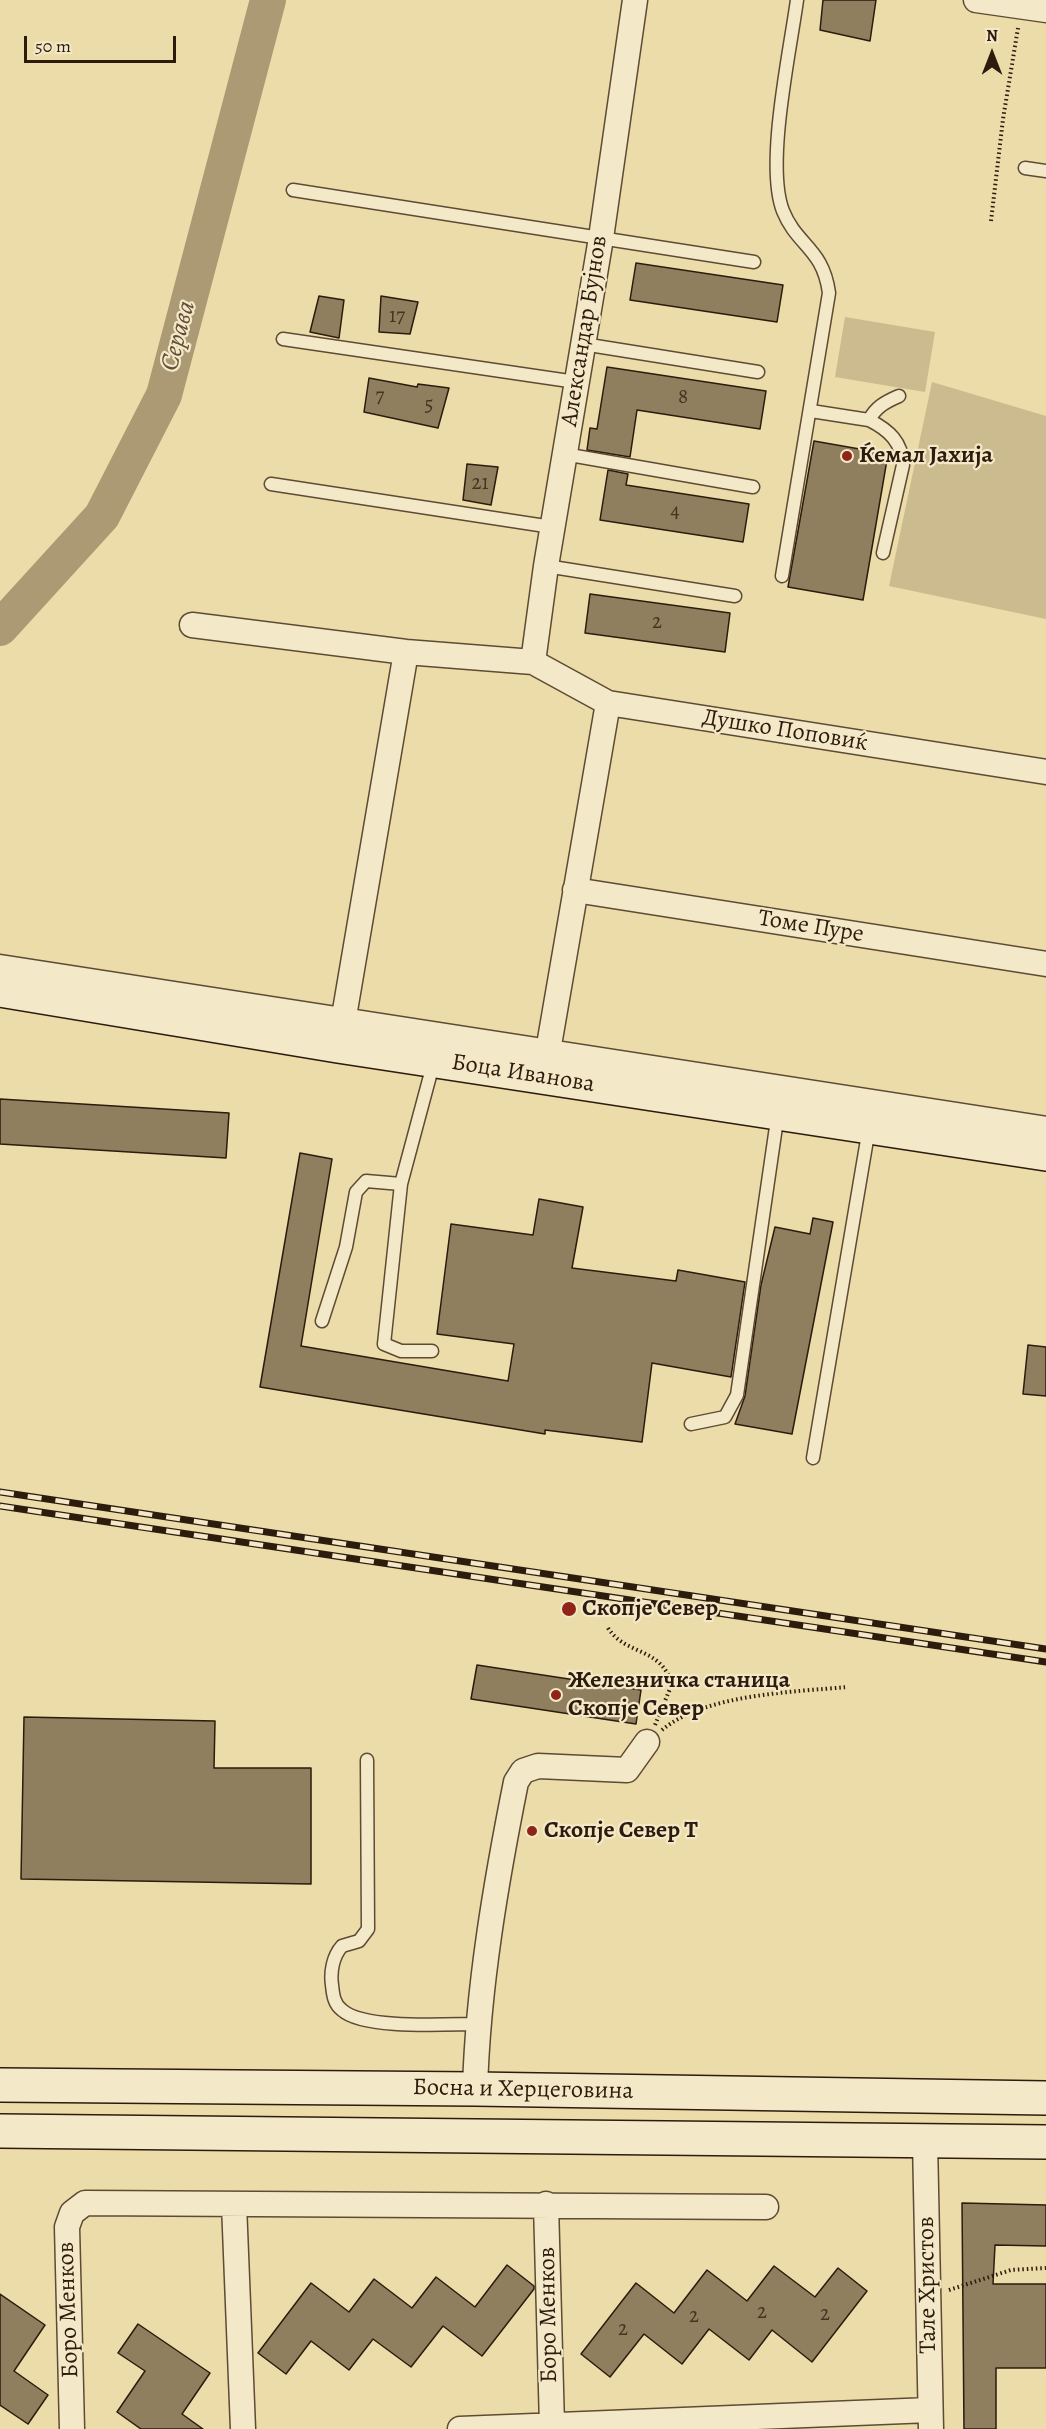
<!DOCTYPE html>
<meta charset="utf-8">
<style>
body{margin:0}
#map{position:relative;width:1046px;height:2429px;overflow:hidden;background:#ecdca9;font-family:Alegreya,serif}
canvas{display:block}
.north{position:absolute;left:962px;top:24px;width:60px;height:60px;-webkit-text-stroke:4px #f3e8c7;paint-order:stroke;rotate:0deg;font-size:16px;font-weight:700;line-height:24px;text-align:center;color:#2d1b0d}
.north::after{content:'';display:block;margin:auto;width:21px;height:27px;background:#2d1b0d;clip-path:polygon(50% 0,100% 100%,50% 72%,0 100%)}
.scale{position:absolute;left:24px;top:36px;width:152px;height:27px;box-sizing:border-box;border:3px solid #2d1b0d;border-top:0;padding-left:8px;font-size:18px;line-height:21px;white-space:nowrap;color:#2d1b0d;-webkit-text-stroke:4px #f3e8c7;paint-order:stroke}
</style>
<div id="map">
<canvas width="1046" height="2429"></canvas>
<div class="north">N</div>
<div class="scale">50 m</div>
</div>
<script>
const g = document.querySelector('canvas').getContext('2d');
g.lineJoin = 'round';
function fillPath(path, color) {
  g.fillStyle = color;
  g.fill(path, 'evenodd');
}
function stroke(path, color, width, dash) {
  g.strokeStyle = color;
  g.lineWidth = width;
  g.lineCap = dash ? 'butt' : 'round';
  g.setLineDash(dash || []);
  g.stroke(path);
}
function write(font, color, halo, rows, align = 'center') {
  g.font = font + ' Alegreya,serif';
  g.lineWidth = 4.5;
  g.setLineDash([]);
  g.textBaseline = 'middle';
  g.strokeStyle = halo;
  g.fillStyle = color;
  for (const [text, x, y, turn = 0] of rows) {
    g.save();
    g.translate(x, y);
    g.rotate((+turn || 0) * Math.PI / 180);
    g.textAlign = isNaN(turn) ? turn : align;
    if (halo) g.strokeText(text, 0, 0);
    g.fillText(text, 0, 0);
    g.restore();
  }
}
const green = new Path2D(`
 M845,317L935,332L925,392L835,377Z
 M932,382L1046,416V619L889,586Z`);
const river = new Path2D(`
 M0,628L102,516L164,395L268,0`);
const building = new Path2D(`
 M823,0H876L870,41L820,30Z
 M636,263L783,285L777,322L630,300Z
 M319,296L344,300L339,338L310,332Z
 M381,296L418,302L410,334L379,332Z
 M607,367L766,391L760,429L637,410L630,457L587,450L590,428L597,429Z
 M369,378L417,387L418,384L449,388L438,428L364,412Z
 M814,441L888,454L863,600L788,587Z
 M467,464L498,467L491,505L463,500Z
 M608,470L628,474L626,485L749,504L743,542L600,520Z
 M590,594L730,613L725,652L585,633Z
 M0,1099L229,1113L226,1158L0,1144Z
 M300,1153L332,1159L301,1346L508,1381L514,1344L437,1334L451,1224L533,1235L539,1199L583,1207L572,1268L676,1281L678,1270L745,1282L731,1377L652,1363L642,1442L545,1430V1434L260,1387Z
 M813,1218L833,1222L792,1434L735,1424L745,1396L761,1285L775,1227L810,1234Z
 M1028,1345L1046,1347V1396L1023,1394Z
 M477,1665L641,1690L636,1724L471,1699Z
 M24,1717L215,1721L214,1768H311V1884L21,1879Z
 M962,2203L1046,2205V2246L995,2245L993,2284H1046V2368H996V2429H964Z
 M507,2265L534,2286V2289L482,2356L443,2326L411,2367L373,2339L349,2370L311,2341L286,2374L258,2353L311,2283L349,2312L374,2279L412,2308L436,2277L475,2307Z
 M774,2266L815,2297L838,2268L867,2291L812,2362L772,2330L749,2360L709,2329L682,2364L644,2334L610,2377L581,2354L636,2283L674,2313L707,2270L747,2301Z
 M0,2294L45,2325L14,2371L48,2395L28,2424L0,2405Z
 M138,2324L210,2373L182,2414L203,2429H141L117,2412L145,2371L118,2353Z`);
const path = new Path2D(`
 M991,221L1003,119L1018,28
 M608,1628C626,1656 660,1646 672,1684L655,1725
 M662,1730C705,1694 793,1692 847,1687
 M949,2290L1011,2270L1046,2268`);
const lane = new Path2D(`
 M1025,168L1046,171
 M293,190L754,262
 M283,339L576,382
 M583,344L758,372
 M811,411L869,420C876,407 885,402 899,396
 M869,420C889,430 902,442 903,465L883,553
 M564,454L753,487
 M271,484L552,527
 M546,566L735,596
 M782,576L829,293C823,248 797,246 783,211C765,165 790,52 797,0
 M322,1321L346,1247L356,1192L366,1181L401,1184
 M432,1351H401L384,1344L401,1184L434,1061
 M691,1424L725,1417L737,1395L778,1113
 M813,1458L869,1128
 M367,1760L368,1929L359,1941L342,1946C333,1956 330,1972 332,1985C333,1995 334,2004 342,2010C364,2030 448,2024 479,2024`);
const street = new Path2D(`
 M976,0L1046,10
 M192,625L406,652L533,662L608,703L1046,772
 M533,662L546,566L601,238L635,0
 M575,890L1046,964
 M0,967L1046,1129
 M341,1034L406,652
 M548,1051L608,703
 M475,2089C478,1987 496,1882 516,1782L523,1771L538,1766L627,1770L647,1742
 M925,2141L931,2429
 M234,2204L243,2429
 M546,2204L552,2426
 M72,2429L67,2227L72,2213L85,2203L766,2207
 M460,2429L930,2410`);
const secondary = new Path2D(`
 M0,990L338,1046L1046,1154
 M0,2085L475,2089L1046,2098
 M0,2131L1046,2142`);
const rail = new Path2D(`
 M0,1492L1046,1649
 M0,1506L1046,1662`);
const markers = [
 [847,456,6,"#8f2418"],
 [569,1609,8,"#8f2418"],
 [556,1695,6,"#8f2418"],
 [532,1831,6,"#8f2418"]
];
const numberNames = [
 ["17",397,317],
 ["7",380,397],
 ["8",683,398],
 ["5",429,406],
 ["21",480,484],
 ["4",675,512],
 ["2",657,623],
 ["2",762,2313],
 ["2",825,2315],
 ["2",694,2317],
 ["2",623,2330]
];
const streetNames = [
 ["Александар Бујнов",585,331,-81],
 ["Душко Поповиќ",785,731,9],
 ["Томе Пуре",811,927,9],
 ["Боца Иванова",523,1074,9],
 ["Босна и Херцеговина",523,2090,1],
 ["Тале Христов",928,2285,-91],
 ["Боро Менков",69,2310,-92],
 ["Боро Менков",549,2315,-91]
];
const poiNames = [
 ["Ќемал Јахија",859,456],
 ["Скопје Север",582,1609],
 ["Железничка станица",568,1681],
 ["Скопје Север",568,1709],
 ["Скопје Север Т",544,1831]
];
const waterNames = [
 ["Серава",179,336,-75]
];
fillPath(green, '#ccbb8e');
stroke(river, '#ab9a74', 36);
fillPath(building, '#907f5e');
stroke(building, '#2d1b0d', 1.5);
stroke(lane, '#5d4b34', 15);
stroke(street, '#5d4b34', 27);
stroke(secondary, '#2d1b0d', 36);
stroke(path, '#2d1b0d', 4, [1.5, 3]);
stroke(lane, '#f3e8c7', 12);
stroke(street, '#f3e8c7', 24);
stroke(secondary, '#f3e8c7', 33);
stroke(rail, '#2d1b0d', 7);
stroke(rail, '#f3e8c7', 4.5, [14]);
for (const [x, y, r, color] of markers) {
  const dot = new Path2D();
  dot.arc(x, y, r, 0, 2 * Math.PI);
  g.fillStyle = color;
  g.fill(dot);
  stroke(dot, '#f3e8c7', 2);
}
write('21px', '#463421', null, numberNames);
write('24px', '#2d1b0d', '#f3e8c7', streetNames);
write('bold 24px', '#2d1b0d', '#f3e8c7', poiNames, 'left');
write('italic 26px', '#5f4e36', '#f3e8c7', waterNames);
</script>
